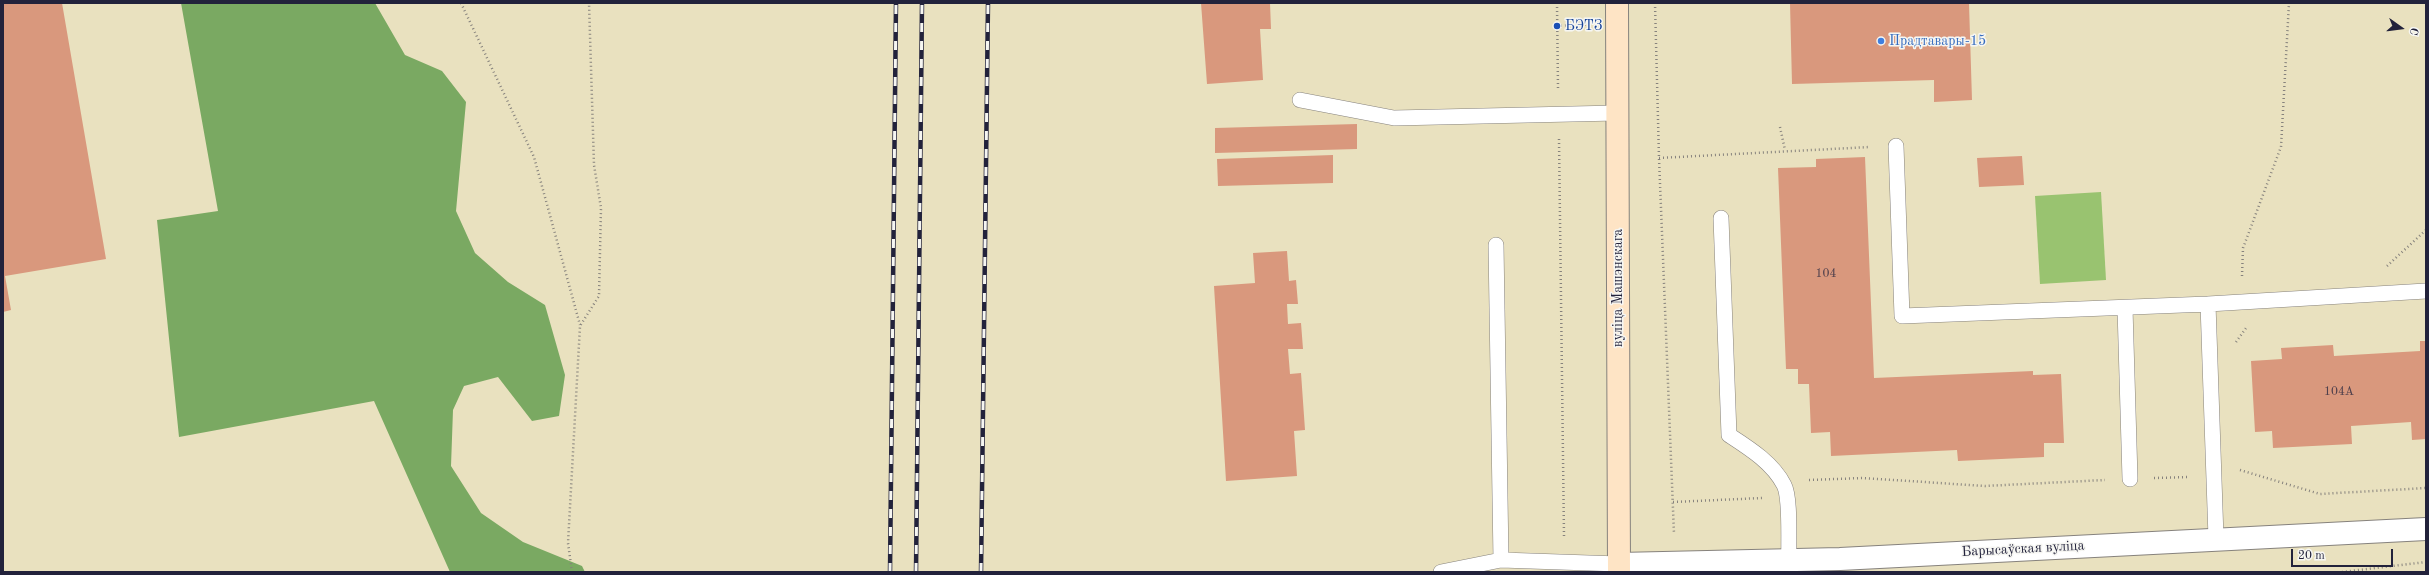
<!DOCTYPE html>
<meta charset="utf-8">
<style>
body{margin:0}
#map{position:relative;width:2429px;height:575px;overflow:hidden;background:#e9e1bf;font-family:"Old Standard TT",serif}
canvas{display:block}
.frame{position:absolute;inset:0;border:4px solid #22223b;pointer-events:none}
.north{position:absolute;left:2381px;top:8px;width:40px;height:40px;-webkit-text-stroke:3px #f6f6f2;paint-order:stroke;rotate:104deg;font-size:11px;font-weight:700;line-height:16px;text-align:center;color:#22223b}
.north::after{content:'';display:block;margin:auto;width:14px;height:18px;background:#22223b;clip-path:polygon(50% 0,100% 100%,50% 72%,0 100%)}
.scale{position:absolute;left:2291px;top:549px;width:102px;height:18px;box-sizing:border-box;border:2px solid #22223b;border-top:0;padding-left:5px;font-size:12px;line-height:14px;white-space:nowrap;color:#22223b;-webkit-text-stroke:3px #f6f6f2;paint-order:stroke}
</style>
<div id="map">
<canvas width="2429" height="575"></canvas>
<div class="frame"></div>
<div class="north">С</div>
<div class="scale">20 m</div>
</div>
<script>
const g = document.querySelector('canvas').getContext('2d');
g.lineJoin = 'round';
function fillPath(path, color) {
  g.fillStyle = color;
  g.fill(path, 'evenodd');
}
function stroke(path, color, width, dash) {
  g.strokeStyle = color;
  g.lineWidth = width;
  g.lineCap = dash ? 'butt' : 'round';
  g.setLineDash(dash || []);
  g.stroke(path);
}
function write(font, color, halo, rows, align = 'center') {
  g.font = font + ' "Old Standard TT",serif';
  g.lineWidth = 3;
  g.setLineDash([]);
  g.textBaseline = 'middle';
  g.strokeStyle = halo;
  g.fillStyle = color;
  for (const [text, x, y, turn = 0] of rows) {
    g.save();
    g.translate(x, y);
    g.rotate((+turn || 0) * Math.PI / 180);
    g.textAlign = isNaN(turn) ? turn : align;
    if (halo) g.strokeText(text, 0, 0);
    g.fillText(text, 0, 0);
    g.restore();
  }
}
const green = new Path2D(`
 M2101,192L2106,280L2040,284L2035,196Z`);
const forest = new Path2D(`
 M181,3H375L405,55L442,71L466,102L456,211L475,253L508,282L545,305L565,375L559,416L532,421L498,377L464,386L453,410L451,466L481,513L523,542L582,566L585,572H450L374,401L179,437L157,220L218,211Z`);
const building = new Path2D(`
 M3,3H62L106,259L5,276L11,310L3,312Z
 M1201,3H1270L1271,29H1260L1263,80L1207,84Z
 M1790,3H1969L1972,100L1934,102V80L1792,84Z
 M1357,124V149L1215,153V128Z
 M1333,155V183L1218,186L1217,159Z
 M2022,156L2024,185L1979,187L1977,158Z
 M1865,157L1874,378L2033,371V375L2061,374L2064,443H2044V457L1958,461L1957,450L1831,456L1830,432L1811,433L1809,384H1798V369H1786L1778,168L1816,167V159Z
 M1287,251L1289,281L1296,280L1298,304H1287L1288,324L1301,323L1303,349H1288L1290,374L1301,373L1305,430L1294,431L1297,476L1226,481L1214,286L1255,283L1253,253Z
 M2420,341H2426V439L2412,440L2411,422L2351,426L2352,444L2273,448L2272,431L2255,432L2251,361L2282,359L2281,348L2333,345L2334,356L2420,351Z`);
const path = new Path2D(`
 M461,3L534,157L580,325
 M1557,3L1558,88
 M1655,3L1659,158L1674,534
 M1557,26L1589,24
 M1780,127L1785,150
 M1559,139L1564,536
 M1659,158L1870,147
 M2387,266L2426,230
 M2242,276L2243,248L2281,147L2289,3
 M2236,342L2246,328
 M2240,470L2320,494L2426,488
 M2154,478L2189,477
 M1809,480L1863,478L1985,486L2105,480
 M1673,502L1762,498
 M572,572L568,543L580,326L599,296L601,208L594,165L589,3
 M2342,572L2426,562`);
const lane = new Path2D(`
 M1300,100L1394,118L1617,113
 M1896,146L1902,316L2208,304
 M1721,218L1729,435C1749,448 1773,463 1784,485C1791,498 1788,543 1789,559
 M1496,245L1501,560L1619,564
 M2125,308L2130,479
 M2216,538L2208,304L2426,291
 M1441,572L1501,560`);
const street = new Path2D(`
 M1619,564L1840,559L2426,529`);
const secondary = new Path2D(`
 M1617,3L1619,572`);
const rail = new Path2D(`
 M890,572L896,3
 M916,572L922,3
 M981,572L988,3`);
const markers = [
 [1557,26,4,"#1a4fb4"],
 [1881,41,4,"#3f7fe0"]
];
const numberNames = [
 ["104",1826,274],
 ["104А",2339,392]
];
const transitNames = [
 ["БЭТЗ",1565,26]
];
const shopNames = [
 ["Прадтавары-15",1889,41]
];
const streetNames = [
 ["вуліца Машэнскага",1618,288,-90],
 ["Барысаўская вуліца",2023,549,-3]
];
fillPath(green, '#99c370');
fillPath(forest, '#7aa962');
fillPath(building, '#d9987d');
stroke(lane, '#86827d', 16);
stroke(street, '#86827d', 24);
stroke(secondary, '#86827d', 24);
stroke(path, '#86827d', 2.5, [1, 3]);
stroke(lane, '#fff', 15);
stroke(street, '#fff', 22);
stroke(secondary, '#fee4c5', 22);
stroke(rail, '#22223b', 4.5);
stroke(rail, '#f6f6f2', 3, [9]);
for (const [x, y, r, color] of markers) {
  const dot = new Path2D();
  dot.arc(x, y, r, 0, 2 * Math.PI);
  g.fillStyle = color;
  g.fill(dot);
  stroke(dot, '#f6f6f2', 1.5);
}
write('12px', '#50404c', null, numberNames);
write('14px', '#164399', '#f6f6f2', transitNames, 'left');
write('14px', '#366cbe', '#f6f6f2', shopNames, 'left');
write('14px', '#22223b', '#f6f6f2', streetNames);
</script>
